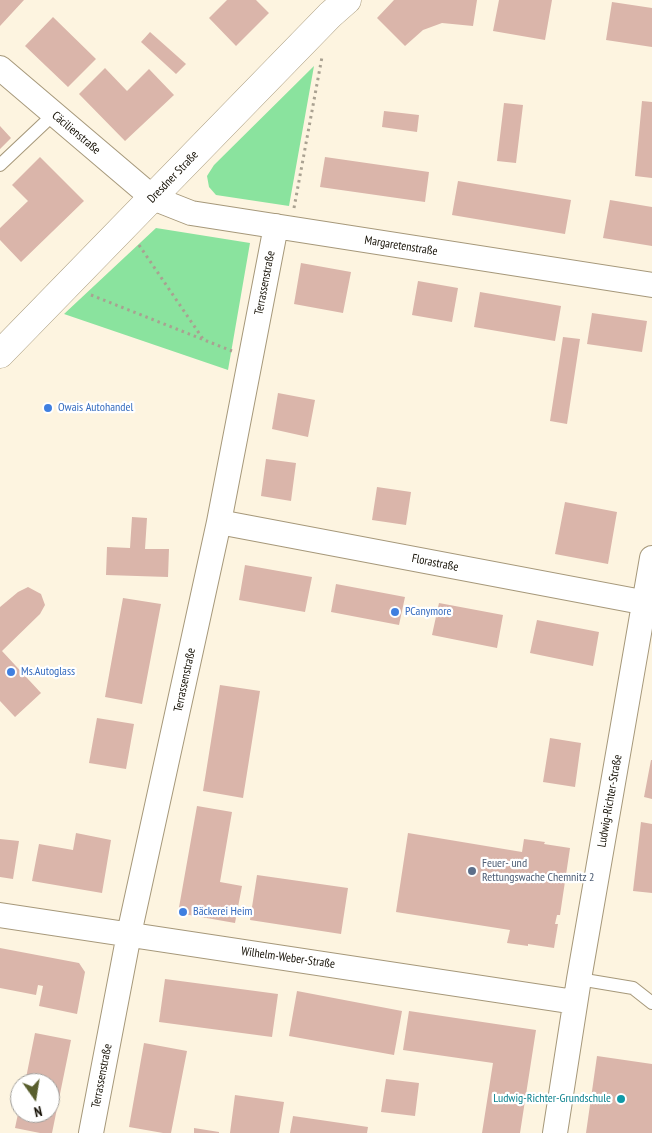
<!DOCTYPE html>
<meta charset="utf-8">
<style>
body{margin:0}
#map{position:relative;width:652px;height:1133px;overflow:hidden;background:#fdf4e0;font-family:"PT Sans Narrow",sans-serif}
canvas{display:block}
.north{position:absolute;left:10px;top:1073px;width:50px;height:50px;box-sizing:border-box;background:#fff;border:1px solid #a19f9b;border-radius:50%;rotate:167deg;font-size:14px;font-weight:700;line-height:20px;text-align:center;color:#140f04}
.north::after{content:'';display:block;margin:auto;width:18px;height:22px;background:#585e2d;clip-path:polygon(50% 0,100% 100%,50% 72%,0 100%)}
</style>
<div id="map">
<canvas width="652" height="1133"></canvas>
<div class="north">N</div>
</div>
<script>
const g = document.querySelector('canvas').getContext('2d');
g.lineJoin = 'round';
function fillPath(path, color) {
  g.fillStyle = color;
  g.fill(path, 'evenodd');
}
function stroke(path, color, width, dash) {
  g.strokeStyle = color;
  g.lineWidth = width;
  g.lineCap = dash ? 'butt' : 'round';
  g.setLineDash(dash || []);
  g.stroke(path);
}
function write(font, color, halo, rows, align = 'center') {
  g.font = font + ' "PT Sans Narrow",sans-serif';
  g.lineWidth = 4.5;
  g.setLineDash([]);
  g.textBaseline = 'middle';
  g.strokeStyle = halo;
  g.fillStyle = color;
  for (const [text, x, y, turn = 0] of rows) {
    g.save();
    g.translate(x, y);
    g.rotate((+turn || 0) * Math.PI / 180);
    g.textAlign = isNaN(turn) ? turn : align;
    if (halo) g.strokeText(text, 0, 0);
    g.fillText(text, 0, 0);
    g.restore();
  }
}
const green = new Path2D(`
 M314,66L289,206L216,195L209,187L207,176L214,165Z
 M156,228L250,243L228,370L64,314Z`);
const building = new Path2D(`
 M0,0H24L0,26Z
 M227,0H256L269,13L236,46L209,18Z
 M394,0H477L473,26L442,23L423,30L405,46L377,18Z
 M499,0H552L545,40L493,31Z
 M612,2L652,8V47L606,40Z
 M53,17L96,59L68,87L25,46Z
 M150,32L186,64L176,74L141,42Z
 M105,68L127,91L149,69L174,95L125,141L79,94Z
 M642,101L652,102V178L635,176Z
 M504,103L523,105L516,163L497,161Z
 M384,111L419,115L417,132L382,127Z
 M0,126L11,138L0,149Z
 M40,157L84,201L21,262L0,240V228L28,201L12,185Z
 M325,157L429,172L425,202L320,187Z
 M458,181L571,200L565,234L452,215Z
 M610,200L652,207V246L603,238Z
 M301,263L351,272L343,313L294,304Z
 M418,281L458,288L452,322L412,315Z
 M480,292L561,306L555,341L474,327Z
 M592,313L647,321L642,352L587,344Z
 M563,337L580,339L567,424L550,421Z
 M278,393L315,400L308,437L272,429Z
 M266,459L296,463L291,501L261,496Z
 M377,487L411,492L406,525L372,520Z
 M565,502L617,512L608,564L555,554Z
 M132,517L147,518L145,549H169L168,577L106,575L107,547L130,548Z
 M245,565L312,577L305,612L239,600Z
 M336,584L405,597L399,625L331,612Z
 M28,587L41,594L45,605L40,614L2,651L41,693L15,717L0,701V607L18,592Z
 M123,598L161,604L142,704L105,697Z
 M439,603L503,615L497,648L432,635Z
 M537,620L599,632L593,666L530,653Z
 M220,685L260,691L243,798L203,791Z
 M97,718L134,724L126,769L89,763Z
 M550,738L581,743L575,787L543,782Z
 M651,760H652V799L644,797Z
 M197,806L232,812L220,882L242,886L235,923L178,913Z
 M641,822L652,824V893L633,891Z
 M76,833L111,840L102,893L32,881L39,844L73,850Z
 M408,833L522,852L524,839L545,842L544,844L570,848L560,915H557L555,924H558L554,948L528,944V946L507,943L510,930L396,912Z
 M0,839L19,841L13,879L0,877Z
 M257,875L348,888L341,934L250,920Z
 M0,948L79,963L85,972L77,1014L39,1006L43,986L38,985L36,995L0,988Z
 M165,979L278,994L272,1037L159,1022Z
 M297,991L402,1011L394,1055L289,1036Z
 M409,1011L536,1030L520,1133H482L493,1063L403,1050Z
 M35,1033L71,1040L52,1133H40L15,1128L19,1109L20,1113H50V1083H25Z
 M144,1043L187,1051L171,1133H163L129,1127Z
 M597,1056L652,1064V1133H586Z
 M386,1079L419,1083L415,1116L381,1112Z
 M235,1095L284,1102L279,1133H230Z
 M293,1116L368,1127L367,1133H290Z
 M194,1128L219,1132V1133H194Z`);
const path = new Path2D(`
 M294,208L322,57
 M139,245L203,339
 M91,295L232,351`);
const lane = new Path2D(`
 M0,165L54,114
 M579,979L633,988L652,1003`);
const street = new Path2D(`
 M0,68L153,198L191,213L652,285
 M219,522L652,604
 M0,915L575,1002
 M91,1133L129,934L219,522L276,226
 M555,1133L579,979L652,558`);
const primary = new Path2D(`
 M0,354L330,15L347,0`);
const markers = [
 [48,408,5,"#3f7fe0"],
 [395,612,5,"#3f7fe0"],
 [11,672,5,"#3f7fe0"],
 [472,871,5,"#5c6f8a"],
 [183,912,5,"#3f7fe0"],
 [621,1099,5,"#0f9aa8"]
];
const streetNames = [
 ["Cäcilienstraße",76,133,40],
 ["Dresdner Straße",173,177,-46],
 ["Margaretenstraße",401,246,9],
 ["Terrassenstraße",265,283,-79],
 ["Florastraße",435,563,11],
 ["Terrassenstraße",185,680,-78],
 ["Ludwig-Richter-Straße",610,801,-80],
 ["Wilhelm-Weber-Straße",288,958,8],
 ["Terrassenstraße",102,1076,-79]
];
const shopNames = [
 ["Owais Autohandel",58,408],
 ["PCanymore",405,612],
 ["Ms.Autoglass",21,672],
 ["Bäckerei Heim",193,912]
];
const serviceNames = [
 ["Feuer- und",482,864],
 ["Rettungswache Chemnitz 2",482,878]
];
const cultureNames = [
 ["Ludwig-Richter-Grundschule",611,1099]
];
fillPath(green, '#8ae39e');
fillPath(building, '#dab5aa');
stroke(lane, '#a6987a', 14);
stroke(street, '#a6987a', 26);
stroke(primary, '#a6987a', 29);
stroke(path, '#a9a191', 3, [2.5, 4]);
stroke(lane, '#fff', 12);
stroke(street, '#fff', 24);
stroke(primary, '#fff', 28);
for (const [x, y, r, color] of markers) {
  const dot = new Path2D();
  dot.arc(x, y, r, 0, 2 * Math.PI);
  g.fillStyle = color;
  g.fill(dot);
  stroke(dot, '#fff', 2);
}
write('12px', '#140f04', '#fff', streetNames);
write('12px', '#366cbe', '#fff', shopNames, 'left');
write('12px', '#4e5e75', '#fff', serviceNames, 'left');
write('12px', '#0d838f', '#fff', cultureNames, 'right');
</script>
